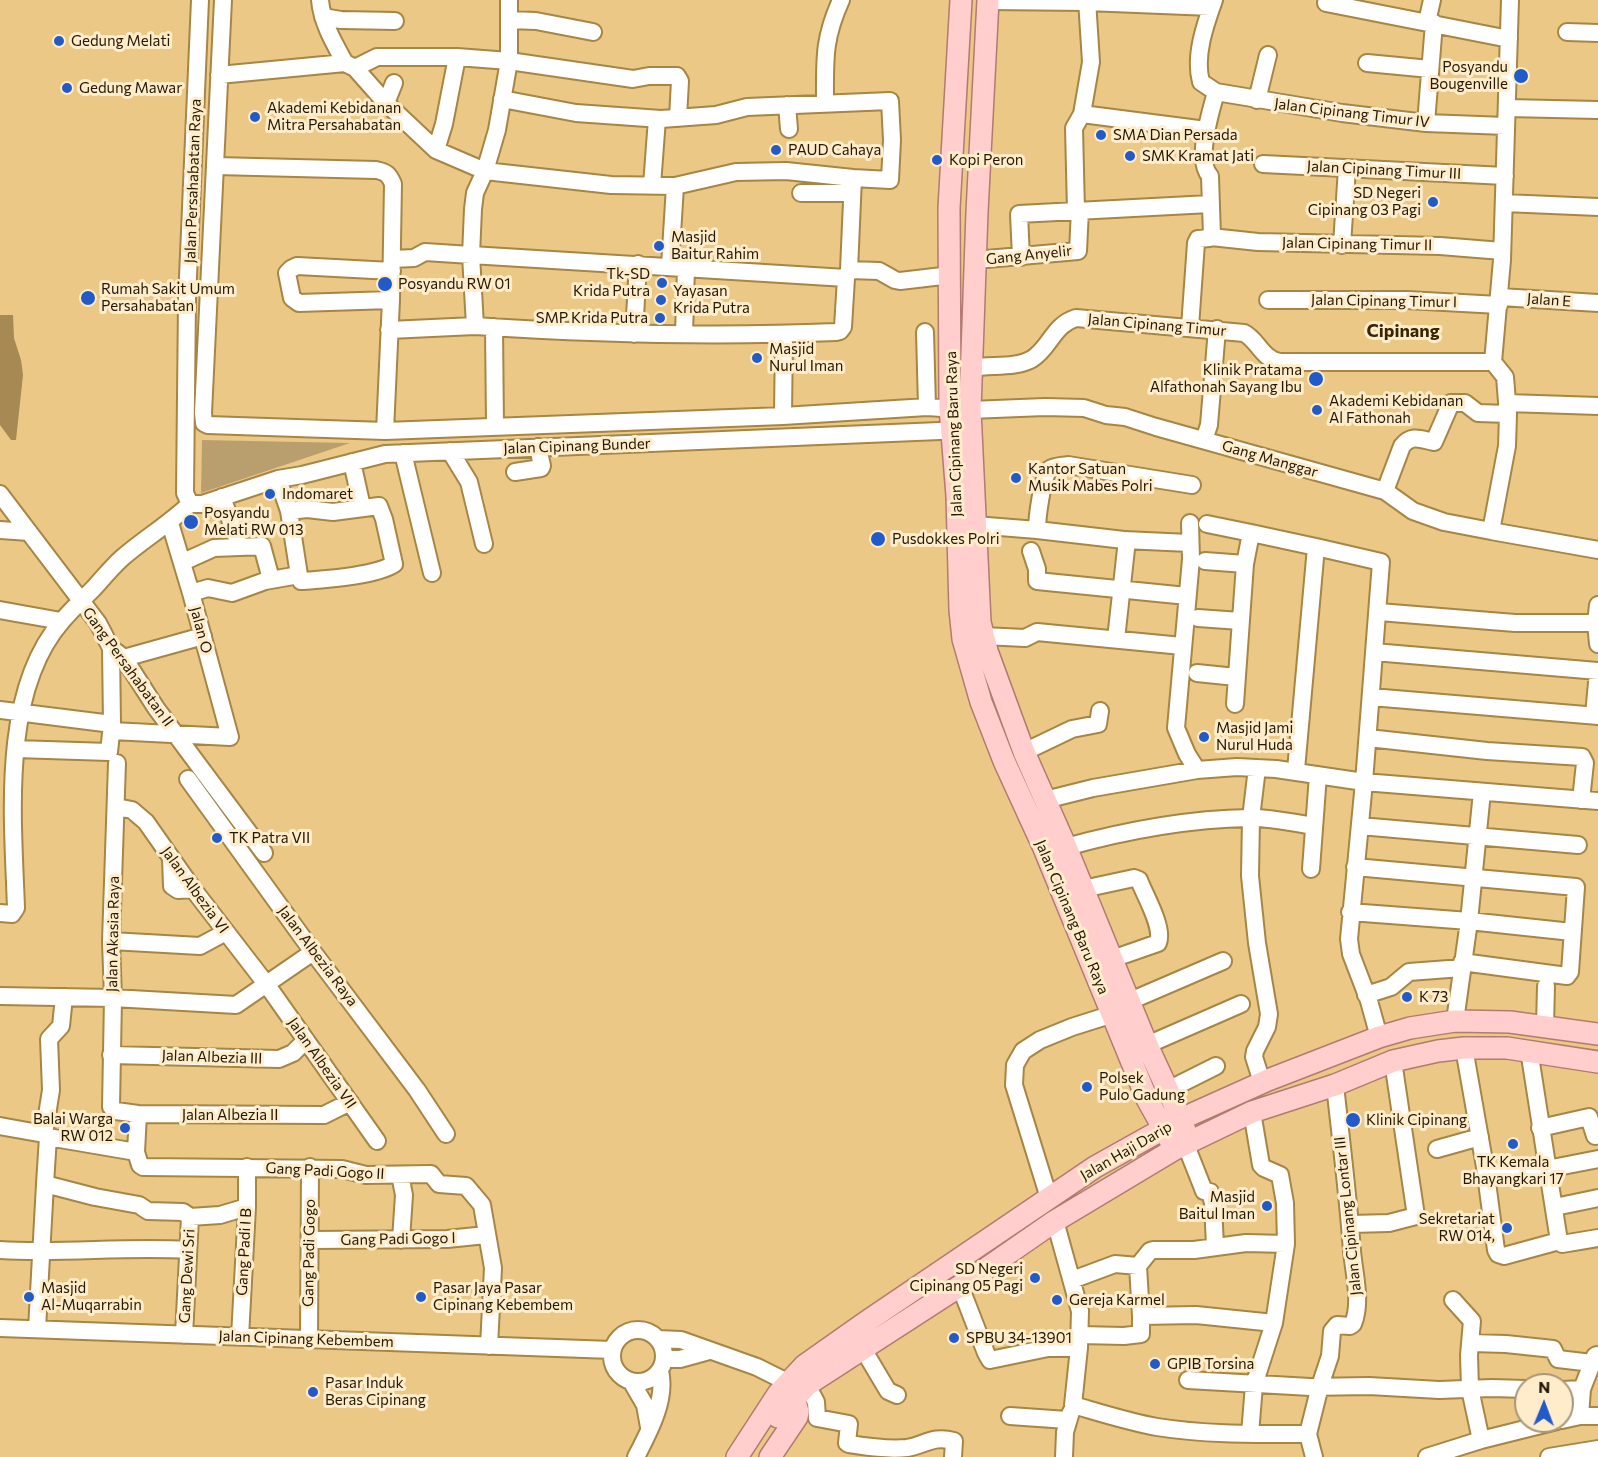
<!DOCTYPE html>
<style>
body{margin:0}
#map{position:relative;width:1598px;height:1457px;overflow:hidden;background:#ecc886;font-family:Commissioner,sans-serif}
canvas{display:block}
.north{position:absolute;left:1514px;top:1373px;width:60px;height:60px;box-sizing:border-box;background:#feeccb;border:2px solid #a7977a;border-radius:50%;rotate:1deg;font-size:16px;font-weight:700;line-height:24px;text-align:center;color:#251800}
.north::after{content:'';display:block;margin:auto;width:21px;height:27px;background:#225bc8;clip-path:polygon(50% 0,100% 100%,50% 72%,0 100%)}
</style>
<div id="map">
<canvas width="1598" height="1457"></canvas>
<div class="north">N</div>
</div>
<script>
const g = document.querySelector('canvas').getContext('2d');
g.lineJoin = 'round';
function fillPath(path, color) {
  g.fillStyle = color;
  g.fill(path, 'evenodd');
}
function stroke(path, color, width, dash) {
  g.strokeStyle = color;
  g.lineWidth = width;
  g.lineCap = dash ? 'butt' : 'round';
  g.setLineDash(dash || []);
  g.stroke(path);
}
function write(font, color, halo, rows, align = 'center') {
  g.font = font + ' Commissioner,sans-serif';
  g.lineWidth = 6;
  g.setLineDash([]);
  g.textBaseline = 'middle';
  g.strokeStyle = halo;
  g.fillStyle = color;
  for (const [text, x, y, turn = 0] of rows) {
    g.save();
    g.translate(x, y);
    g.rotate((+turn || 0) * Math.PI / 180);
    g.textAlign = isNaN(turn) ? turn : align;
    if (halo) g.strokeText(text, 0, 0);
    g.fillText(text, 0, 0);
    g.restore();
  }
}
const green = new Path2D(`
 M202,440L350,443L201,493Z`);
const forest = new Path2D(`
 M0,315H13L14,338L21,360L23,375L16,440H11L0,425Z`);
const minor = new Path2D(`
 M223,0L203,413L204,423L208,425L385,431L783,416L927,407L970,410L1045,407L1084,408L1106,415L1125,417L1156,427L1385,491L1402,446C1412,434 1420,439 1434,442L1451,403H1465L1478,413L1508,414
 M320,0C322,23 334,43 345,63
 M1214,0C1205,25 1194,56 1201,82L1216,92L1342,113L1426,123L1506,126
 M1510,0L1502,260L1493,362L1505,377L1508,414L1507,446L1491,531L1598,550
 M988,1L1087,2L1211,7
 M1326,3L1509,39
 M323,17L341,20L395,21
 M509,20L536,21L593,32
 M1427,22L1432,0
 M1567,32L1598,33
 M345,63L355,68L386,103L436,150L485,171L611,185L675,186L736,172L786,171L853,178L849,270L846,278
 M1367,63L1430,69
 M355,68L377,57H457L509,61L633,79L649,76H677L680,81L678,118
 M219,75L345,63
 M502,99L576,113L661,119L716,115L747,107L890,101L892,140L890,180L853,178
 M1257,100L1268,55
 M386,103L394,83
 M825,103C825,60 823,40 841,0
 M787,105L789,129
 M1507,108L1598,110
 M1082,114L1206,130
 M1426,123L1434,23
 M436,150L444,124L457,57
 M1263,164L1505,176
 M216,166L376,170C386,172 389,174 393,184L391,300L385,431
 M652,185L657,119
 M801,193H851
 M1504,203L1598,207
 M1076,211L1074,128L1082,114L1091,62L1087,0
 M1211,237L1258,242L1440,246L1502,251
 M1342,245L1347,168
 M1021,257L1019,214L1210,204
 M392,259L414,258L425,252L471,255L846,278L843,327L840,331L836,332C716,337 595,334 475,326L471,255L473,209L475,193L485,171L497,130L509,61V0
 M975,260L1078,251L1080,210
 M670,266L675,186
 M849,270L879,271L895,280L900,281L951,275
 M1500,297L1598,303
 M391,300L299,303L292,298L287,273L291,269L297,266L392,271
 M1268,300H1407L1499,305
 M494,327L495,426
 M1190,327L1196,243L1198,239L1210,238L1212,236L1210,176C1195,160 1211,111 1216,92
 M389,330L475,326
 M925,332L927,407
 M634,334L638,264
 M684,334L686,267
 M972,368C991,364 1014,369 1032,359C1050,348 1053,325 1076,318L1244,333C1258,340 1262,359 1280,362H1493
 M1508,403L1598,406
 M783,416L784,334
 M1204,440L1209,425L1217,329
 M450,451L469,482L484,544
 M403,453L432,573
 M352,462L362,507
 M515,472L541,468L542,466L538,447
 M278,479L289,511L299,575
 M1385,491L1413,511L1444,522L1491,531
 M0,494L98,623L111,648L124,658L156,708L264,853
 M222,497L240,547L262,546L271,579
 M190,504H202L278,479L302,475L385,454L964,430
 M190,504L185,493L187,300L200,0
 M1190,523L1191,559L1176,728L1187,754L1197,770L1237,767L1276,769L1364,782L1349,939L1351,954L1369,1001L1379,1037
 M1207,524L1251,533
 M975,525L1037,530C1037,519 1042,476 1050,469C1054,466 1063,466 1068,465L1192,485
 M0,530L29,532
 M1037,530L1124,540L1189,543
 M1031,551L1037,569V581L1187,596
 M1205,561L1245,564
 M183,562L214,548L240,547
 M191,593L208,588L232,593L265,581L299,575L301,581H303C326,579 375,576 394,564L384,519L379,506L333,512L307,509L289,511
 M1598,605L1596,623L1598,644
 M0,610L61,621
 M1379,612L1515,623H1596
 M1198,618L1240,621
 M983,636L1025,638L1037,632L1182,646
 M1116,639L1127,540
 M111,648L112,724
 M1374,652L1598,671
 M124,658L203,636
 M1197,673L1236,677
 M1371,697L1598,716
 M1235,704L1245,564L1251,533L1316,547
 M0,710L112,724L109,752L16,749
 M1594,715L1598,672
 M112,731L230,737L191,593L170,523
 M1368,738L1487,751L1582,757L1585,763L1581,800
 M1024,752L1072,729L1098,724L1100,711
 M117,763L111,941L113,998L111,1107L116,1111L138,1114L324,1115L350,1102
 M1257,768L1251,818L1250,876L1257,943L1269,1014L1267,1027L1255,1051L1254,1057L1262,1082
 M1296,770L1316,547L1381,562L1364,782L1598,801
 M188,779L313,952L417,1090L446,1134
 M1045,800L1093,788L1197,770
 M116,807L132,810L146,822L193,889L267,985L377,1141
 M1360,826L1578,845
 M1066,847C1124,831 1188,819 1249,818C1270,817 1293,823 1314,826
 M171,859L172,886L178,890L193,889
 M1355,867L1576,887L1570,972L1567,976L1462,962
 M1311,869L1318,775
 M1083,889L1134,878L1139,880C1145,896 1164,927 1158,943L1112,959
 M1350,912L1469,921L1572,932
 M0,913L12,914L16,908C13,819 0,692 62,621C72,609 83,599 94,588C103,578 112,567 122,558C144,539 169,524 190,504
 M111,941L200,946L226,932
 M1366,995L1391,987L1409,972L1462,968
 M0,996L113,998L236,1005L313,952
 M1130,1001L1223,961
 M1455,1021L1469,921L1482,792
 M1545,1025L1546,986
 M1147,1045L1241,1004
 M1464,1048L1485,1167L1496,1250L1498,1254L1504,1256L1559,1241L1529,1050
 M111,1055L279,1059L293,1053L306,1040
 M1168,1090L1216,1066
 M138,1114L136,1152L140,1165L143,1167L342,1169L366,1175L431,1174L439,1184L466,1186L482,1205L493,1268L489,1346
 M0,1126L44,1134L48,1137L136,1152
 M1540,1128L1589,1117L1595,1136
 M44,1134L51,1090L49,1039L61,1026L64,997
 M48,1137L45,1184L95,1197L139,1205L148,1211L183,1212L190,1217L220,1215L247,1207
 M1189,1142V1153L1204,1191L1210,1192L1213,1203L1215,1247
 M1437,1149L1480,1137
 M1547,1169L1598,1159
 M400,1175L404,1195L401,1240
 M1487,1177L1546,1165
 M1049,1198L1014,1085L1015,1065L1023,1051L1040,1040L1072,1027L1113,1014
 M1555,1207L1598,1198
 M1055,1221L1080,1311L1079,1348L1073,1405C1101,1413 1129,1422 1157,1427C1207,1435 1259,1434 1308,1434L1314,1457
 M1351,1224L1389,1223L1416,1216L1393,1061
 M310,1240L447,1239L486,1235
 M1559,1241L1562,1244L1598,1238
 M0,1250C63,1254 125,1246 188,1250
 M1138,1266L1141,1316L1196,1315L1274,1323
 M1072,1280L1115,1264L1138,1266L1150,1251L1153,1250H1194L1246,1243L1286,1244
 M960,1286L986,1353L990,1360L1048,1348H1079
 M1453,1300L1472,1321L1469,1355L1470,1389L1481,1440
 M0,1328L612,1350
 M37,1329L45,1184
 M612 1356a26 26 0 1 1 52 0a26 26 0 1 1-52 0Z
 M184,1335L190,1217
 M1080,1335L1124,1336L1141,1334V1316
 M240,1337L247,1207V1167
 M309,1339L310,1167
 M658,1339L681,1340L757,1367L787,1382
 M1471,1343L1506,1344L1553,1349L1558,1359L1592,1363
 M863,1349L888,1391L897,1395
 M664,1359H680L709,1351
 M1188,1380L1310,1387L1369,1386L1439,1390L1492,1388L1526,1389
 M631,1381L645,1405L649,1427
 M807,1385L816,1402L817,1418L849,1424L847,1443L849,1444C868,1447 888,1450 907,1448C925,1445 933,1435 954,1441L953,1457
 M1562,1390L1582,1389
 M1010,1416L1067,1420
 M1580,1416H1598
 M1562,1420L1580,1416L1582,1389L1595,1356L1597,1355
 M1250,1434L1254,1385L1274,1323L1286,1244L1285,1203L1280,1175L1264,1168L1261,1165L1252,1112
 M1308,1434L1320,1386L1330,1356L1332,1331L1337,1325L1350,1326L1353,1324C1362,1302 1354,1274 1352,1251C1348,1195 1341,1140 1335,1085
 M636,1457C649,1432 667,1399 660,1371
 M1064,1457L1065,1432L1071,1412
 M1427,1457L1481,1440L1557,1421
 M1549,1457L1598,1449`);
const major = new Path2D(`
 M961,0L949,208L950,408L957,496L960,610L963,639L981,702L1004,761L1043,846L1147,1099L1175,1149
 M988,0L977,212L970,410L980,622L987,651L1024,752L1066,847L1147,1045L1181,1119L1189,1142
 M778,1417L807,1385L977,1275L1055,1221L1175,1149L1252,1112L1335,1085L1393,1061L1438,1051L1464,1048H1507L1598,1062
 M737,1457L778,1394L805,1365L866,1322L1095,1167L1181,1119L1268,1080L1379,1037L1410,1028L1455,1021L1510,1022L1598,1034
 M770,1457L797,1417L798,1412L794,1397`);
const markers = [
 [59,41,6,"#225bc8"],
 [1521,76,8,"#225bc8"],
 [67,88,6,"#225bc8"],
 [255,117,6,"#225bc8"],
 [1101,135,6,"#225bc8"],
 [776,150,6,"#225bc8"],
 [1130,156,6,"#225bc8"],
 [937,160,6,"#225bc8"],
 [1433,202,6,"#225bc8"],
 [659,246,6,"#225bc8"],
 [662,283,6,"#225bc8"],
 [385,284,8,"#225bc8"],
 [88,298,8,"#225bc8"],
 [661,300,6,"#225bc8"],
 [660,318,6,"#225bc8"],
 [757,358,6,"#225bc8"],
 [1316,379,8,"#225bc8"],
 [1317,410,6,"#225bc8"],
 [1016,478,6,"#225bc8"],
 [270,494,6,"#225bc8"],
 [191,522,8,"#225bc8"],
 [878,539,8,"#225bc8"],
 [1204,737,6,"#225bc8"],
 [217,838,6,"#225bc8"],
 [1407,997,6,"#225bc8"],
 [1087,1087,6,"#225bc8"],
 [1353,1120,8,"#225bc8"],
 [125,1128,6,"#225bc8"],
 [1513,1144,6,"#225bc8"],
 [1267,1206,6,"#225bc8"],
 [1507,1228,6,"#225bc8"],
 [1035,1278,6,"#225bc8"],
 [29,1297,6,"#225bc8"],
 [421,1297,6,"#225bc8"],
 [1057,1300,6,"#225bc8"],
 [954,1338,6,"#225bc8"],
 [1155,1364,6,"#225bc8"],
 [313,1392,6,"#225bc8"]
];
const poiNames = [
 ["Gedung Melati",71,41],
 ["Posyandu",1508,67,"right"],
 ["Bougenville",1508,84,"right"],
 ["Gedung Mawar",79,88],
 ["Akademi Kebidanan",267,108],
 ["Mitra Persahabatan",267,125],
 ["SMA Dian Persada",1113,135],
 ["PAUD Cahaya",788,150],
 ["SMK Kramat Jati",1142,156],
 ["Kopi Peron",949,160],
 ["SD Negeri",1421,193,"right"],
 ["Cipinang 03 Pagi",1421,210,"right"],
 ["Masjid",671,237],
 ["Baitur Rahim",671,254],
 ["Tk-SD",650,274,"right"],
 ["Krida Putra",650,291,"right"],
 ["Posyandu RW 01",398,284],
 ["Rumah Sakit Umum",101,289],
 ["Persahabatan",101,306],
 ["Yayasan",673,291],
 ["Krida Putra",673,308],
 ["SMP Krida Putra",648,318,"right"],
 ["Masjid",769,349],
 ["Nurul Iman",769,366],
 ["Klinik Pratama",1302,370,"right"],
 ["Alfathonah Sayang Ibu",1302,387,"right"],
 ["Akademi Kebidanan",1329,401],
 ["Al Fathonah",1329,418],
 ["Kantor Satuan",1028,469],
 ["Musik Mabes Polri",1028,486],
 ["Indomaret",282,494],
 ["Posyandu",204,513],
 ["Melati RW 013",204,530],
 ["Pusdokkes Polri",892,539],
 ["Masjid Jami",1216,728],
 ["Nurul Huda",1216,745],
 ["TK Patra VII",229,838],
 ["K 73",1419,997],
 ["Polsek",1099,1078],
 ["Pulo Gadung",1099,1095],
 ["Balai Warga",113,1119,"right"],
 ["RW 012",113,1136,"right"],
 ["Klinik Cipinang",1366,1120],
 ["TK Kemala",1513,1162,"center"],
 ["Bhayangkari 17",1513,1179,"center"],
 ["Masjid",1255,1197,"right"],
 ["Baitul Iman",1255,1214,"right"],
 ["Sekretariat",1495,1219,"right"],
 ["RW 014,",1495,1236,"right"],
 ["SD Negeri",1023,1269,"right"],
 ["Cipinang 05 Pagi",1023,1286,"right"],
 ["Masjid",41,1288],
 ["Al-Muqarrabin",41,1305],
 ["Pasar Jaya Pasar",433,1288],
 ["Cipinang Kebembem",433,1305],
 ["Gereja Karmel",1069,1300],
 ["SPBU 34-13901",966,1338],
 ["GPIB Torsina",1167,1364],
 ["Pasar Induk",325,1383],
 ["Beras Cipinang",325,1400]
];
const streetNames = [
 ["Jalan Cipinang Timur IV",1352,113,7],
 ["Jalan Cipinang Timur III",1384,170,3],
 ["Jalan Persahabatan Raya",193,181,-88],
 ["Jalan Cipinang Timur II",1357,244,1],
 ["Gang Anyelir",1029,255,-6],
 ["Jalan E",1549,300,4],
 ["Jalan Cipinang Timur I",1384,301,1],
 ["Jalan Cipinang Timur",1157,325,5],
 ["Jalan Cipinang Baru Raya",954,434,-92],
 ["Jalan Cipinang Bunder",577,446,-2],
 ["Gang Manggar",1270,459,16],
 ["Jalan O",201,630,75],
 ["Gang Persahabatan II",128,667,54],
 ["Jalan Albezia VI",195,890,54],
 ["Jalan Cipinang Baru Raya",1072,917,67],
 ["Jalan Akasia Raya",113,934,-89],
 ["Jalan Albezia Raya",318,956,53],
 ["Jalan Albezia III",212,1057,2],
 ["Jalan Albezia VII",322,1063,55],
 ["Jalan Albezia II",230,1115],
 ["Jalan Haji Darip",1126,1151,-30],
 ["Gang Padi Gogo II",325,1171,3],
 ["Jalan Cipinang Lontar III",1348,1216,-96],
 ["Gang Padi Gogo I",398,1239,-1],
 ["Gang Padi I B",244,1252,-87],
 ["Gang Padi Gogo",309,1253,-89],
 ["Gang Dewi Sri",187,1276,-87],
 ["Jalan Cipinang Kebembem",306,1339,2]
];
const quarterNames = [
 ["Cipinang",1403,331]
];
fillPath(green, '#ba9f6e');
fillPath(forest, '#a68953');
stroke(minor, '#a78544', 20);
stroke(major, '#b37a6f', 24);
stroke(minor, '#fff', 16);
stroke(major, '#ffcecd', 21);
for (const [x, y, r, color] of markers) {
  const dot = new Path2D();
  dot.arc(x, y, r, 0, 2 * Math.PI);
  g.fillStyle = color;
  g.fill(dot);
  stroke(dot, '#feeccb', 2);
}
write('15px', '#251800', '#feeccb', poiNames, 'left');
write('15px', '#251800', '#feeccb', streetNames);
write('bold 18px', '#382602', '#feeccb', quarterNames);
</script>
